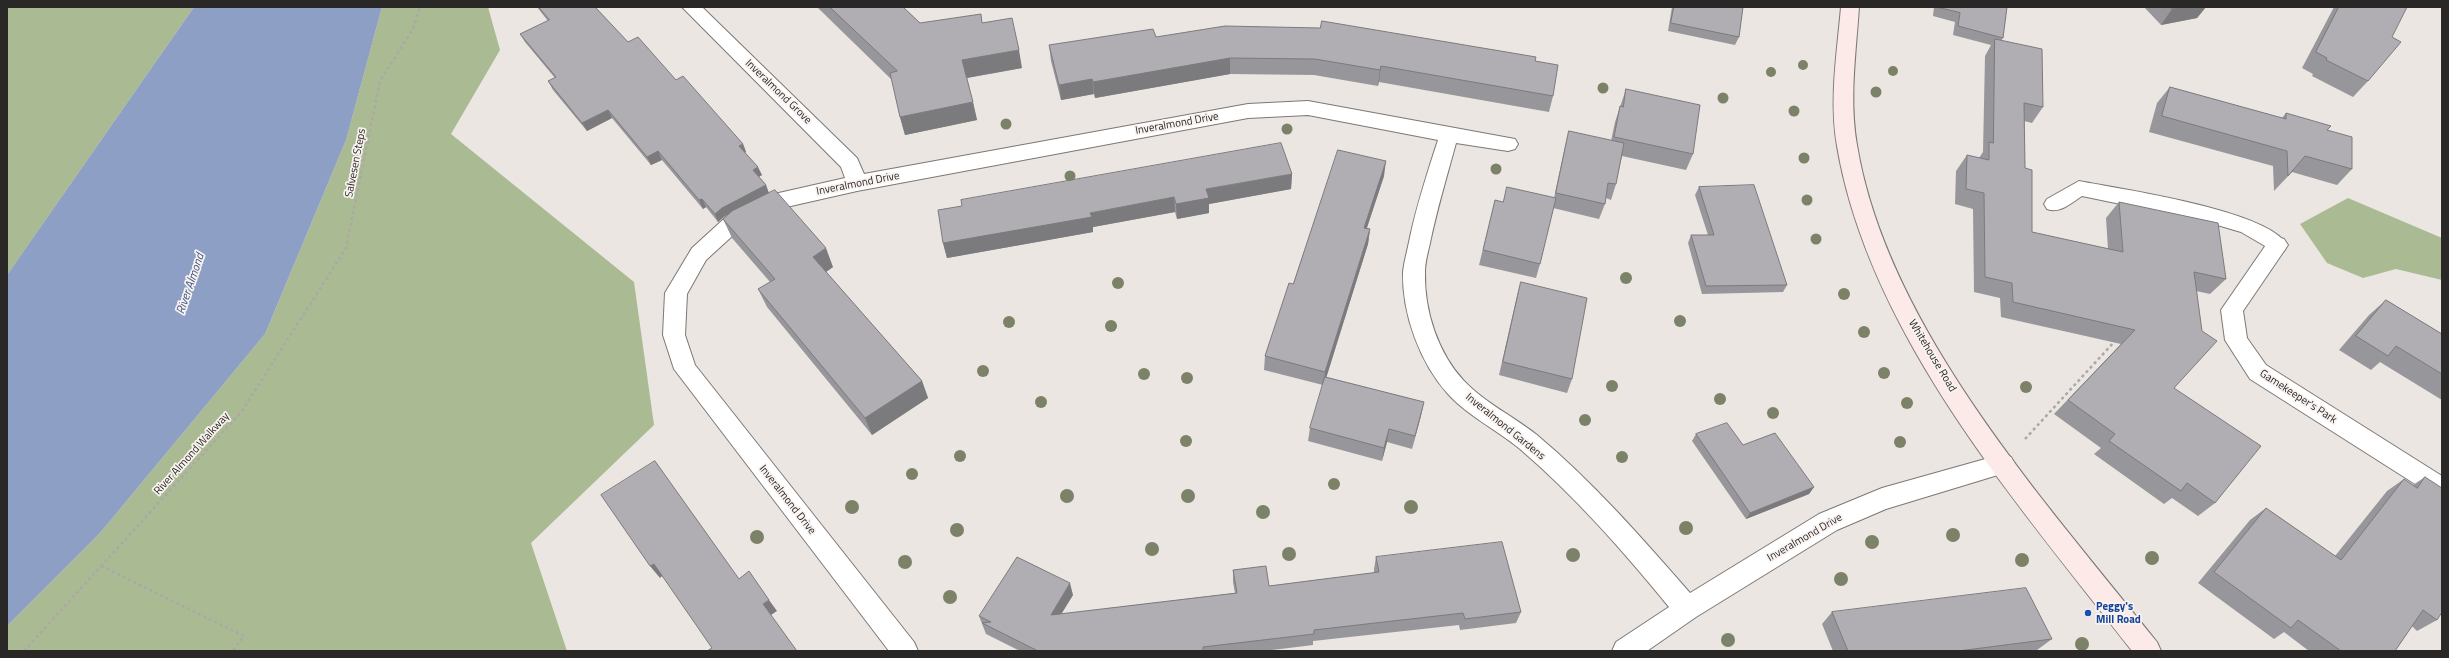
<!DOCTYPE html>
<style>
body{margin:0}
#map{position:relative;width:2449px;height:658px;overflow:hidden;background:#ebe6e2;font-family:"Titillium Web",sans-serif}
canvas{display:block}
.frame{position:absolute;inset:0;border:8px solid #2a2827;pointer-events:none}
</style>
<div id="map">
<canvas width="2449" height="658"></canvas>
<div class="frame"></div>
</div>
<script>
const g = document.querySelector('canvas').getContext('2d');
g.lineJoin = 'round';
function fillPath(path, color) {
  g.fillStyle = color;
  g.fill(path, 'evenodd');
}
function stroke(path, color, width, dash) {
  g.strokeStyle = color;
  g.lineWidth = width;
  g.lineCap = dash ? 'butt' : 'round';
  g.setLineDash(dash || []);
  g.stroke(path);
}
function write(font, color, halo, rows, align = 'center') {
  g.font = font + ' "Titillium Web",sans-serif';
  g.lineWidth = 3.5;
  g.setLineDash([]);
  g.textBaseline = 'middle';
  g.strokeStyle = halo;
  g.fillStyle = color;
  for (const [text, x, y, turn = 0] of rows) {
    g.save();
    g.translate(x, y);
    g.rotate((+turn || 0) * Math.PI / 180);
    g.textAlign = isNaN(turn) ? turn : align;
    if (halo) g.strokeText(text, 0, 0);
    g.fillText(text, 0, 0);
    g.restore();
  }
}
const forest = new Path2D(`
 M7,7H194L7,275Z
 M382,7H488L500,50L451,134L634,282L654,425L531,543L567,651H7V626L100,533L265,334L346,140Z
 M2348,198L2442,238V280L2396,269L2363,278L2327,263L2300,224Z`);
const water = new Path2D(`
 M194,7H382L346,140L265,334L100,533L7,626V275Z`);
const path = new Path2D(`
 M2025,439L2115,341
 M101,566L244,636L233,651
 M24,651L242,411L346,248L380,81L413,29L420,7`);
const lane = new Path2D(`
 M2079,181C2120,189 2268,210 2287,245L2284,251L2277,253L2241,232L2207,222L2082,196C2071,203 2060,214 2047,209L2044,204L2047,199Z`);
const street = new Path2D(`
 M682,7H702L857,158L864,174L1248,104L1308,101L1515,139L1518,144L1515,149L1508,151L1456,143C1447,176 1437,209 1430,243C1428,252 1425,262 1425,272C1424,311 1438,353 1464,381C1485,403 1513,416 1537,435C1593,482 1642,538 1690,593L1819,514L1882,488L2003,454L2011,457L2015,464L2011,471L1886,509L1837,530L1696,617L1647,651H1612L1616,642L1669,607C1623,551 1575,496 1520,449C1497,430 1468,416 1448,394C1420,363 1402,314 1403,272C1404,262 1407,252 1409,242C1416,207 1427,174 1438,140L1308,115L1248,118L857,191L782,208L740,229L706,260L687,294L685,335L695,365L914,642L918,651H889L674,369L663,335L665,293L692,248L726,217L770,195L845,178L841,167Z
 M2277,237L2284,239L2288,245L2243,311L2247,338L2266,365L2442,476V500L2434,496L2250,379L2225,340L2221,310L2270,239Z`);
const secondary = new Path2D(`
 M1841,7H1859C1856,53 1849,99 1857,145C1887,328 2045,501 2157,642L2161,651H2132C2018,504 1869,335 1837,146C1829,100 1837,53 1841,7Z`);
const trees = [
 [1803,65,5],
 [1893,71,5],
 [1771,72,5],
 [1603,88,5.5],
 [1876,92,5.5],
 [1723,98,5.5],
 [1794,111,5.5],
 [1006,124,5.5],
 [1287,129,5.5],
 [1804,158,5.5],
 [1496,169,5.5],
 [1070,176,5.5],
 [1807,200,5.5],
 [1816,239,5.5],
 [1626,278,6],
 [1118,283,6],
 [1844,294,6],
 [1680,321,6],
 [1009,322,6],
 [1111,326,6],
 [1864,332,6],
 [983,371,6],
 [1884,373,6],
 [1144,374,6],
 [1187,378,6],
 [1612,386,6],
 [2026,387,6],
 [1720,399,6],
 [1041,402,6],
 [1907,403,6],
 [1773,413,6],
 [1585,420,6],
 [1186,441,6],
 [1900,442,6],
 [960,456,6],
 [1622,457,6],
 [912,474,6],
 [1334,484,6],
 [1067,496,7],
 [1188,496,7],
 [852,507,7],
 [1411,507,7],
 [1263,512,7],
 [1686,528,7],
 [957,530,7],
 [1953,535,7],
 [757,537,7],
 [1872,542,7],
 [1152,549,7],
 [1289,554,7],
 [1573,555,7],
 [2152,558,7],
 [2022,560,7],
 [905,562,7],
 [1841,579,7],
 [950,597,7],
 [1728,640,7],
 [2082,644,7]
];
const wall = new Path2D(`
 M537,7H595L628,42L676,80L743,144L746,152L745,153L762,175L759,177L766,185L769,193L833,267L826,272L922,381L928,398L872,435L767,307L758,289L770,282L732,238L723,219L728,214L725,216L718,222L706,207L703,209L662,160L651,165L612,118L587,131L553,90L548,81L555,78L525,42L520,34L548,21Z
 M817,7H903L920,23H982L1022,68L967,78L977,120L905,135L900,117L892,80Z
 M1672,7H1743L1739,37L1735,45L1668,31Z
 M1934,7H2007L2003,38L2001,41L2043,107L2032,123L2024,121L2025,168L2032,232L2108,249L2106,218L2119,202L2226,279L2210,294L2196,291L2174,388L2215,503L2198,516L2172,498L2164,504L2094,454L2101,448L2054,414L2121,344L2001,317L2000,298L1974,292L1973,209L1955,204L1956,171L1967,155L1979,158L1983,152L1985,56L1991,45L1953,35L1955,22L1933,16Z
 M2144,7H2206L2197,18L2161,25Z
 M2334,7H2407L2368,81L2353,97L2312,76L2313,74L2302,68Z
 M1156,37L1535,61L1553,96L1549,112L1379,82L1378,86L1314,75L1230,74L1095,98L1094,94L1061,100L1051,61L1049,45Z
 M2170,87L2282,118L2286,113L2327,130L2352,169L2337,185L2292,172L2274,191L2273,166L2149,132L2157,103Z
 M1626,89L1693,154L1686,170L1622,156L1616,184L1611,200L1606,198L1605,204L1599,219L1553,208L1540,264L1536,278L1479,265L1495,200L1503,202L1554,198L1565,147L1569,131L1611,141L1615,122Z
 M1292,174L1291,189L1209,204V213L1177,219L1175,212L1093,227V232L947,258L943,243Z
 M1384,176L1367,228L1370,229L1368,244L1326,377L1424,402L1412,449L1387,442L1382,461L1308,441L1310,428L1323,385L1264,370L1265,356L1293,284Z
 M1699,187L1787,285L1783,292L1702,294L1688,243L1691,235H1708L1695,195Z
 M1521,282L1572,379L1567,393L1499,375L1517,296Z
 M2386,300L2442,334V400L2380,362L2371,370L2339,350L2369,315Z
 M1696,434L1743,445L1814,487L1809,494L1746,519L1692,441Z
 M2425,477L2437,620L2417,631L2412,626L2395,651H2309L2284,632L2274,639L2198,583L2250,520L2266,508L2335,556L2387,491L2404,479L2413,485Z
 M1376,557L1521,612L1516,623L1460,630L1459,625L1313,641V645L1264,651H1020L986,634L979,616L1073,595L1061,614L1235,593L1233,582V570L1269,586L1374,573V569Z
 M1832,612L2052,639L2037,650L2027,651H1833L1822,624Z`);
const shadedWall = new Path2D(`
 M2184,7H2206L2197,18L2161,25L2172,9Z
 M1019,50L1022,68L966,78L962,60Z
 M1230,58V74L1095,98L1093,82Z
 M1381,66L1379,82L1378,86L1380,70Z
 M1092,79L1094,94L1061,100L1059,85Z
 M973,102L977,120L905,135L900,117Z
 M608,110L612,118L587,131L582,123Z
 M743,144L746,152L743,154L739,146Z
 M658,151L662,160L651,165L647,157Z
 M1386,161L1384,176L1362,242L1364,228Z
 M758,167L762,175L756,178L753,170Z
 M1292,174L1291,189L1209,204V213L1177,219L1176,204L1206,189Z
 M766,185L769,194L725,216L718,222L715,214L722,208Z
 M1174,197L1175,212L1093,227V232L947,258L943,243L1090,213Z
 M702,199L706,207L703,209L699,200Z
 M1370,229L1368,244L1324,385L1325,372Z
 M826,248L833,267L820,276L813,257Z
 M922,381L928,398L872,435L865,418Z
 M1424,402L1421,416L1412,449L1415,436Z
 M1389,429L1387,442L1382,461L1384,448Z
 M1814,487L1809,494L1746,519L1750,513Z
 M654,564L663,575L660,578L650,566Z
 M1070,583L1073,595L1054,626L1051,615Z
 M769,600L777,611L771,615L763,604Z`);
const building = new Path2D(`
 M539,7H595L628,42L638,37L676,80L683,76L743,144L739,146L758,167L753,170L766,185L722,208L715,214L702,199L699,200L658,151L647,157L608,110L582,123L548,81L556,77L520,34L549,20Z
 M830,7H903L920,23L981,14L982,23L1012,18L1019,50L962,60L973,102L900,117L890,73L897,71Z
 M1674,7H1743L1739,37L1671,23Z
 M1937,7H2007L2003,38L1958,26L1960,13Z
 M2171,7H2184L2172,9Z
 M2339,7H2407L2392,37L2401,42L2368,81L2326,60L2327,58L2316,52Z
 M1322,21L1536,57L1535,61L1558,65L1553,96L1381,66L1380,70L1315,59L1230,58L1093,82L1092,79L1059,85L1049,45L1153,29L1156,37L1225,26L1320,28Z
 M1995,39L2042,49L2043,107L2024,103L2025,168L2032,170V232L2123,252L2119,202L2218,223L2226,279L2194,272L2202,331L2217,341L2174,388L2261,446L2215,503L2187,483L2181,491L2109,441L2115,434L2068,400L2135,330L2013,302L2012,283L1985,277L1984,193L1966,189L1967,155L1989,160V142L1993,143Z
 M2170,87L2286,119V113L2331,126L2327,130L2352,137V169L2305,156L2288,176L2287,151L2162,116Z
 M1626,89L1700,105L1693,154L1614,137L1620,106L1623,107Z
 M1569,131L1624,143L1616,184L1608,183L1605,204L1556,193Z
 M1281,143L1292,174L1206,189L1209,198L1176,204L1174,197L1090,213L1092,217L943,243L938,210L962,206L961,200Z
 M1338,150L1386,161L1364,228L1370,229L1325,372L1265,356L1289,283L1293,284Z
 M1754,185L1787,285L1706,286L1691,235H1714L1699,187Z
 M1507,187L1556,198L1540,264L1483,250L1495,200L1503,202Z
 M775,190L826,248L813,257L922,381L865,418L758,289L775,279L723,219L732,211Z
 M1521,282L1587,298L1572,379L1503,362Z
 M2386,300L2442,334V374L2396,346L2388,356L2356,336Z
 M1325,377L1424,402L1415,436L1389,429L1384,448L1310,428Z
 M1727,423L1743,445L1775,433L1814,487L1750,513L1696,434Z
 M655,461L739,579L749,571L769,600L763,604L797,651H707L712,648L654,564L650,566L601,495Z
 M2425,477L2442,488V612L2437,620L2423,610L2395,651H2341L2298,620L2291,628L2214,572L2266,508L2341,560L2404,479L2417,488Z
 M1502,542L1521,612L1465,619L1463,613L1314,630V634L1203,647V651H1038L982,623L991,622L979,616L1017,557L1070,583L1051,615L1237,593L1233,570L1266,566L1269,586L1379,572L1376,557Z
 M2026,588L2052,639L1958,651H1848L1832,612Z`);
const markers = [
 [2088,613,4,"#1a4fb4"]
];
const streetNames = [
 ["Inveralmond Grove",778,92,44],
 ["Inveralmond Drive",1177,124,-10],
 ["Salvesen Steps",356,163,-79],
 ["Inveralmond Drive",858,184,-11],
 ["Whitehouse Road",1932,356,59],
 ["Gamekeeper's Park",2298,397,33],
 ["Inveralmond Gardens",1505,427,39],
 ["River Almond Walkway",192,454,-48],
 ["Inveralmond Drive",787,500,52],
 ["Inveralmond Drive",1805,538,-30]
];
const transitNames = [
 ["Peggy's",2096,607],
 ["Mill Road",2096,620]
];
const waterNames = [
 ["River Almond",191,284,-71]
];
fillPath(forest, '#aabb93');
fillPath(water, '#8d9fc4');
stroke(lane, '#7d7875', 2);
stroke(street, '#7d7875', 2);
stroke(secondary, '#7d7875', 2);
stroke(path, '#aca8a5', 2.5, [3, 3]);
fillPath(lane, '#fff');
fillPath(street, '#fff');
fillPath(secondary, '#fbeae8');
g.fillStyle = '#7c8267';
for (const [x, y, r] of trees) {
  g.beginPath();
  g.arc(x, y, r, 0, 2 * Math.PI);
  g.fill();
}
fillPath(wall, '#97969a');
fillPath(shadedWall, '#7b7a7d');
fillPath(building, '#b0aeb3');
stroke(building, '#7b7a7d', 1);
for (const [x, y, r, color] of markers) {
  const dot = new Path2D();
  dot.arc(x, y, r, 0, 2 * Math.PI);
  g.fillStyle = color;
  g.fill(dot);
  stroke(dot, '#f9f3f0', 1.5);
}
write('11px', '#2a2827', '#f9f3f0', streetNames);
write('bold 11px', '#164399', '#f9f3f0', transitNames, 'left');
write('italic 12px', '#3b5285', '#f9f3f0', waterNames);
</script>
